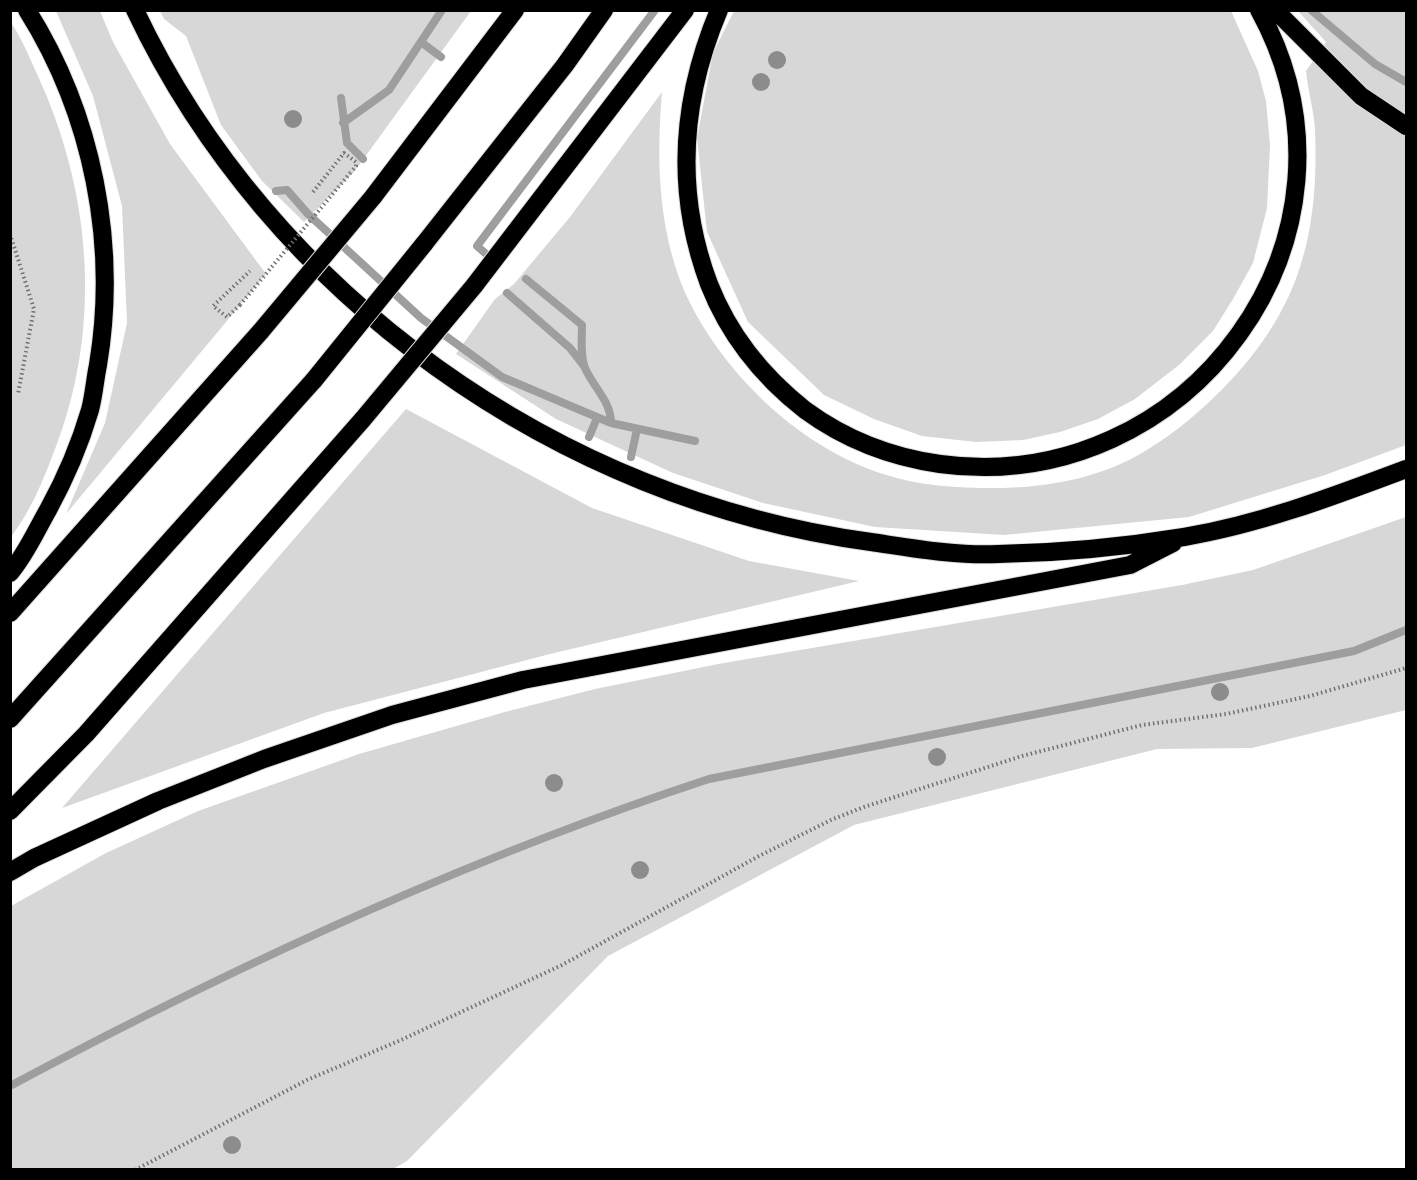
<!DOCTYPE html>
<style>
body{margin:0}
#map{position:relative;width:1417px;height:1180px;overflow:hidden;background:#fff;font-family:"Source Sans 3",sans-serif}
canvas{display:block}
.frame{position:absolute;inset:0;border:12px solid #000;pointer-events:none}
</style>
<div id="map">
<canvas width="1417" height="1180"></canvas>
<div class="frame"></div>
</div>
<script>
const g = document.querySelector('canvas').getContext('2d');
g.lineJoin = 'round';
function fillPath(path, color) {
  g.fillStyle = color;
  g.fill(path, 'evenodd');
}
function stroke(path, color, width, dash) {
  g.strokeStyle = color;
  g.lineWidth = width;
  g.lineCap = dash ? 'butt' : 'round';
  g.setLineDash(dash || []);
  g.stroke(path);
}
const green = new Path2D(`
 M56,11H100L113,42L170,144L266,274L66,514L105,423L127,323L122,206L93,96Z
 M160,11H471L354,172L304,222L262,181L221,125L186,36L164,19Z
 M734,11H1231L1258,71L1266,101L1270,145L1267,208L1253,263L1233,299L1213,331L1179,365L1135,399L1098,419L1060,432L1023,440L976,442L922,436L874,419L824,395L748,322L707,232L697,138L713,53Z
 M1298,11H1406V445L1325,475L1189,517L1004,535L875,527L763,503L673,473L556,419L456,354L495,299L514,284L570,217L662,92C656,162 658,238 690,303C728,378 802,448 883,474C919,486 957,488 995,488C1040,488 1089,480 1129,460C1158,445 1183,426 1207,404C1248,366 1283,321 1300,267C1314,225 1317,175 1315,130C1314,111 1308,91 1306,71L1326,42Z
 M10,21C21,37 29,56 37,74C93,195 103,332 52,457C41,486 29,513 11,537Z
 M406,409L592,508L749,561L859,581L550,654L324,713L62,808Z
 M1406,517V710L1252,748L1157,749L854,825L608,956L407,1161L393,1169H11V906L106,853L198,811L359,754L505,712L595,689L718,664L1182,585L1253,570Z`);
const stream = new Path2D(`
 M1311,10L1375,64L1406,82
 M421,42L441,57
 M341,98L347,143L363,159
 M343,123L389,90L442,10
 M276,191L287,190L308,214L421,318L502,377L611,423L695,441
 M485,253L477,246L655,10
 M526,279L582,325C582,338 580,356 585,368C593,387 611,401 611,423
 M507,293L570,348L584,366
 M589,437L597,418
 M631,457L637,429
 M10,1086C234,966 468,858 709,779L1354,651L1406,630`);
const path = new Path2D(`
 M313,192L344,153L356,162V166L351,172
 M10,234L34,309L18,394
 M240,305L227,317L213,306L250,271
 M135,1170L307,1080L401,1040L562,965L759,856L831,820L864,807L1022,756L1142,725L1226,714L1310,696L1406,668`);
const highway = new Path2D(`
 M135,10C270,296 559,500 871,542C912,548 956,556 998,554C1059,553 1123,547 1184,537C1261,524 1334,496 1406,469
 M719,10C681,100 675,193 709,284C729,335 763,377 805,410C846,440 890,457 940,464C1188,498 1383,235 1259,10
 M1275,10L1361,96L1406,126
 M373,197L515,10
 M424,244L565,65L604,10
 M474,286L685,10
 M10,573C26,554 36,531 48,510C65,479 80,444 90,410C94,395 95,379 98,365C118,244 93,115 27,10
 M10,613L261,331
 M10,719L314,380
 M10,811L86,734L363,419
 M10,872L34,858L158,801L264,759L392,715L523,680L1130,565L1173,543`);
const pathBridge = new Path2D(`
 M240,305L351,172`);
const highwayBridge = new Path2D(`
 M261,331L373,197
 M314,380L424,244
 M363,419L474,286`);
const trees = [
 [777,60],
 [761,82],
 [293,119],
 [1220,692],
 [937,757],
 [554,783],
 [640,870],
 [232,1145]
];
fillPath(green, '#d7d7d7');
stroke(stream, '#9e9e9e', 8);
stroke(highway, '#dbdbdb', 20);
stroke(path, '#727272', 4, [1.5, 3]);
stroke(highway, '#000', 18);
stroke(highwayBridge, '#dbdbdb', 20, []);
stroke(pathBridge, '#727272', 4, [1.5, 3]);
stroke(highwayBridge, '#000', 18);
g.fillStyle = '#8c8c8c';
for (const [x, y] of trees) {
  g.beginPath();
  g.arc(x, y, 9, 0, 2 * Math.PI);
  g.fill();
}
</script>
